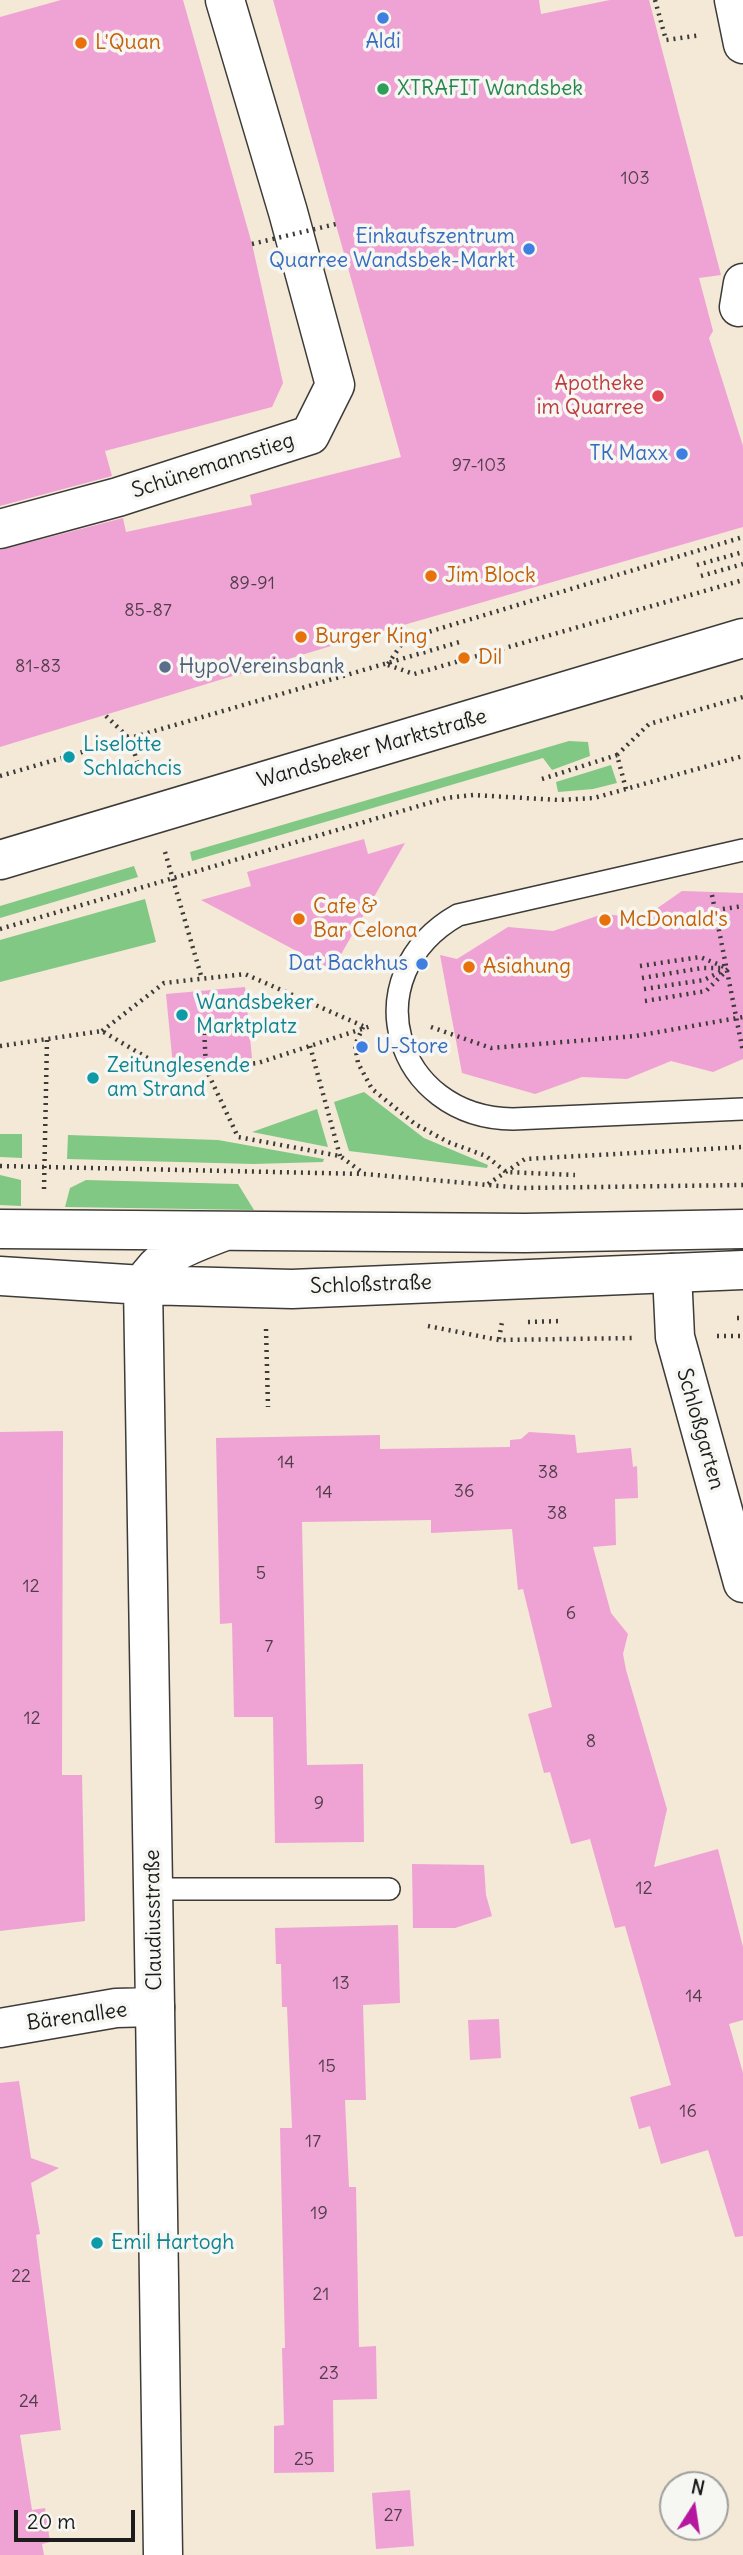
<!DOCTYPE html>
<meta charset="utf-8">
<style>
body{margin:0}
#map{position:relative;width:743px;height:2555px;overflow:hidden;background:#f4e8d7;font-family:Delius,sans-serif}
canvas{display:block}
.north{position:absolute;left:659px;top:2471px;width:70px;height:70px;box-sizing:border-box;background:#f6f6f2;border:2px solid #9f9f9c;border-radius:50%;rotate:12deg;font-size:19px;font-weight:700;line-height:28px;text-align:center;color:#1c1c1c}
.north::after{content:'';display:block;margin:auto;width:24px;height:32px;background:#b5179e;clip-path:polygon(50% 0,100% 100%,50% 72%,0 100%)}
.scale{position:absolute;left:14px;top:2510px;width:121px;height:32px;box-sizing:border-box;border:4px solid #1c1c1c;border-top:0;padding-left:9px;font-size:21px;line-height:24px;white-space:nowrap;color:#1c1c1c;-webkit-text-stroke:5px #f6f6f2;paint-order:stroke}
</style>
<div id="map">
<canvas width="743" height="2555"></canvas>
<div class="north">N</div>
<div class="scale">20 m</div>
</div>
<script>
const g = document.querySelector('canvas').getContext('2d');
g.lineJoin = 'round';
function fillPath(path, color) {
  g.fillStyle = color;
  g.fill(path, 'evenodd');
}
function stroke(path, color, width, dash) {
  g.strokeStyle = color;
  g.lineWidth = width;
  g.lineCap = dash ? 'butt' : 'round';
  g.setLineDash(dash || []);
  g.stroke(path);
}
function write(font, color, halo, rows, align = 'center') {
  g.font = font + ' Delius,sans-serif';
  g.lineWidth = 7;
  g.setLineDash([]);
  g.textBaseline = 'middle';
  g.strokeStyle = halo;
  g.fillStyle = color;
  for (const [text, x, y, turn = 0] of rows) {
    g.save();
    g.translate(x, y);
    g.rotate((+turn || 0) * Math.PI / 180);
    g.textAlign = isNaN(turn) ? turn : align;
    if (halo) g.strokeText(text, 0, 0);
    g.fillText(text, 0, 0);
    g.restore();
  }
}
const green = new Path2D(`
 M569,741L588,742L590,756L552,770L543,758L192,861L190,852Z
 M611,765L617,783L593,789L558,792L556,782Z
 M134,866L138,877L0,918V906Z
 M145,899L156,942L0,982V940Z
 M364,1092L424,1138L488,1165L487,1168L349,1151L334,1102Z
 M317,1109L328,1147L252,1132Z
 M0,1134H22V1158L0,1157Z
 M68,1135L218,1140L324,1159L323,1162L253,1164L67,1159Z
 M0,1175L21,1180V1206L0,1205Z
 M86,1180L238,1184L254,1210L65,1207L70,1188Z`);
const building = new Path2D(`
 M61,0H183L252,244L283,383L272,407L105,451L112,476L0,506V17Z
 M273,0H539L541,14L610,0H649L721,275L699,278L713,331L709,338L743,446V527L331,646L0,747V550L123,518L126,532L252,505L250,495L401,457Z
 M364,839L368,854L405,843L332,970L201,900L251,886L247,872Z
 M682,891L743,893V1059L713,1072L671,1061L627,1079L582,1077L535,1094L462,1073L440,955L457,959L508,927L553,931L603,914L643,918Z
 M245,987L252,1058L173,1066L166,994Z
 M63,1431L62,1775H82L85,1921L0,1931V1432Z
 M529,1432L575,1435L577,1453L631,1448L633,1467L637,1466L638,1498L615,1499L616,1545L593,1547L611,1613L628,1634L623,1654L626,1670L667,1809L654,1867L718,1849L743,1947V2020L729,2024L743,2073V2236L735,2237L708,2150L661,2164L650,2126L639,2129L630,2097L671,2085L625,1926L615,1928L590,1839L571,1844L550,1772L544,1773L528,1714L552,1707L523,1589L518,1590L512,1529L431,1533V1520L302,1522L307,1765L363,1764L364,1842L275,1843L273,1717H234L232,1623L220,1624L216,1438L380,1435V1449L510,1447V1440L521,1439Z
 M412,1864L484,1865L486,1895L492,1916L455,1928H413Z
 M398,1925L400,2003L363,2005L366,2100H345L349,2187H356L359,2347L376,2346L377,2399L333,2400L334,2472L274,2473V2426L284,2425L282,2348H285L280,2128H292L287,2007H282L281,1964H276L275,1928Z
 M499,2019L501,2058L470,2060L468,2020Z
 M19,2081L31,2158L59,2168L31,2183L40,2234L36,2235L61,2430L20,2435L32,2510L45,2508L50,2542L42,2544L44,2555H0V2083Z
 M410,2490L414,2546L376,2549L372,2493Z`);
const path = new Path2D(`
 M655,0L666,40L701,35
 M697,565L743,552
 M701,576L743,564
 M388,664L405,639L743,537
 M388,665L414,674L743,580
 M106,716L130,739L142,777
 M617,755L649,724L743,697
 M0,776L463,641
 M542,779L617,755L626,789
 M165,852L202,979
 M712,895L743,1052
 M716,910L743,906
 M0,929L446,798L473,795L559,800L594,798L743,756
 M640,966L700,957L727,968
 M642,978L702,968H724
 M644,989L704,980L724,970
 M645,1001L706,991L728,969
 M204,1026L206,1069L238,1137L340,1156L363,1173
 M363,1027L355,1045L358,1063L372,1089L415,1124L448,1142L486,1156L506,1172L575,1175
 M431,1027L491,1048L636,1036L743,1017
 M102,1031L164,983L245,974L363,1026
 M0,1046L102,1031L171,1072L258,1063L371,1026
 M310,1046L340,1156
 M0,1166L365,1174L522,1188L743,1185
 M488,1184L525,1159L743,1147
 M44,1189L47,1039
 M737,1318H743
 M528,1322L562,1321
 M428,1326L499,1340L635,1338
 M266,1329L268,1407
 M717,1336H743
 M499,1339L502,1322`);
const lane = new Path2D(`
 M743,850L458,915C352,975 394,1118 513,1119L743,1109
 M154,1889H389`);
const street = new Path2D(`
 M734,0L743,44
 M739,307L743,283
 M0,529L118,497L310,435L335,385L288,212L225,0
 M672,1273L675,1337L743,1583
 M155,2007L163,2555`);
const secondary = new Path2D(`
 M0,1229L525,1233L743,1229
 M0,1276L143,1285L292,1289L743,1270
 M0,2028L116,2008L155,2007L143,1285C161,1252 192,1244 225,1231`);
const primary = new Path2D(`
 M0,860L743,638`);
const pathBridge = new Path2D(`
 M252,244L336,224`);
const markers = [
 [383,18,7,"#3f7fe0"],
 [81,43,7,"#e8710a"],
 [383,89,7,"#2e9e5b"],
 [529,249,7,"#3f7fe0"],
 [658,396,7,"#e0444e"],
 [682,454,7,"#3f7fe0"],
 [431,576,7,"#e8710a"],
 [301,637,7,"#e8710a"],
 [464,658,7,"#e8710a"],
 [165,667,7,"#5c6f8a"],
 [69,757,7,"#0f9aa8"],
 [299,919,7,"#e8710a"],
 [605,920,7,"#e8710a"],
 [422,964,7,"#3f7fe0"],
 [469,967,7,"#e8710a"],
 [182,1015,7,"#0f9aa8"],
 [362,1047,7,"#3f7fe0"],
 [93,1078,7,"#0f9aa8"],
 [97,2243,7,"#0f9aa8"]
];
const numberNames = [
 ["103",635,179],
 ["97-103",479,466],
 ["89-91",252,584],
 ["85-87",148,611],
 ["81-83",38,667],
 ["14",286,1463],
 ["38",548,1473],
 ["36",464,1492],
 ["14",324,1493],
 ["38",557,1514],
 ["5",261,1574],
 ["12",31,1587],
 ["6",571,1614],
 ["7",269,1647],
 ["12",32,1719],
 ["8",591,1742],
 ["9",319,1804],
 ["12",644,1889],
 ["13",341,1984],
 ["14",694,1997],
 ["15",327,2067],
 ["16",688,2112],
 ["17",313,2142],
 ["19",319,2214],
 ["22",21,2277],
 ["21",321,2295],
 ["23",329,2374],
 ["24",29,2402],
 ["25",304,2460],
 ["27",393,2516]
];
const shopNames = [
 ["Aldi",383,42,"center"],
 ["Einkaufszentrum",515,237],
 ["Quarree Wandsbek-Markt",515,261],
 ["TK Maxx",668,454],
 ["Dat Backhus",408,964],
 ["U-Store",376,1047,"left"]
];
const foodNames = [
 ["L'Quan",95,43],
 ["Jim Block",445,576],
 ["Burger King",315,637],
 ["Dil",478,658],
 ["Cafe &",313,907],
 ["Bar Celona",313,931],
 ["McDonald's",619,920],
 ["Asiahung",483,967]
];
const leisureNames = [
 ["XTRAFIT Wandsbek",397,89]
];
const healthNames = [
 ["Apotheke",644,384],
 ["im Quarree",644,408]
];
const streetNames = [
 ["Schünemannstieg",213,466,-18],
 ["Wandsbeker Marktstraße",372,749,-16],
 ["Schloßstraße",371,1285,-2],
 ["Schloßgarten",700,1429,74],
 ["Claudiusstraße",154,1920,-91],
 ["Bärenallee",77,2017,-8]
];
const serviceNames = [
 ["HypoVereinsbank",179,667]
];
const cultureNames = [
 ["Liselotte",83,745],
 ["Schlachcis",83,769],
 ["Wandsbeker",196,1003],
 ["Marktplatz",196,1027],
 ["Zeitunglesende",107,1066],
 ["am Strand",107,1090],
 ["Emil Hartogh",111,2243]
];
fillPath(green, '#80c884');
fillPath(building, '#efa3d4');
stroke(lane, '#3c3b38', 24);
stroke(street, '#3c3b38', 41);
stroke(secondary, '#3c3b38', 41);
stroke(primary, '#3c3b38', 41);
stroke(path, '#3c3b38', 4.5, [2, 5]);
stroke(lane, '#fff', 21);
stroke(street, '#fff', 38);
stroke(secondary, '#fff', 38);
stroke(primary, '#fff', 38);
stroke(pathBridge, '#3c3b38', 4.5, [2, 5]);
for (const [x, y, r, color] of markers) {
  const dot = new Path2D();
  dot.arc(x, y, r, 0, 2 * Math.PI);
  g.fillStyle = color;
  g.fill(dot);
  stroke(dot, '#f6f6f2', 2.5);
}
write('18px', '#513e4a', null, numberNames);
write('21px', '#366cbe', '#f6f6f2', shopNames, 'right');
write('21px', '#c56008', '#f6f6f2', foodNames, 'left');
write('21px', '#27864d', '#f6f6f2', leisureNames, 'left');
write('21px', '#be3a42', '#f6f6f2', healthNames, 'right');
write('21px', '#1c1c1c', '#f6f6f2', streetNames);
write('21px', '#4e5e75', '#f6f6f2', serviceNames, 'left');
write('21px', '#0d838f', '#f6f6f2', cultureNames, 'left');
</script>
